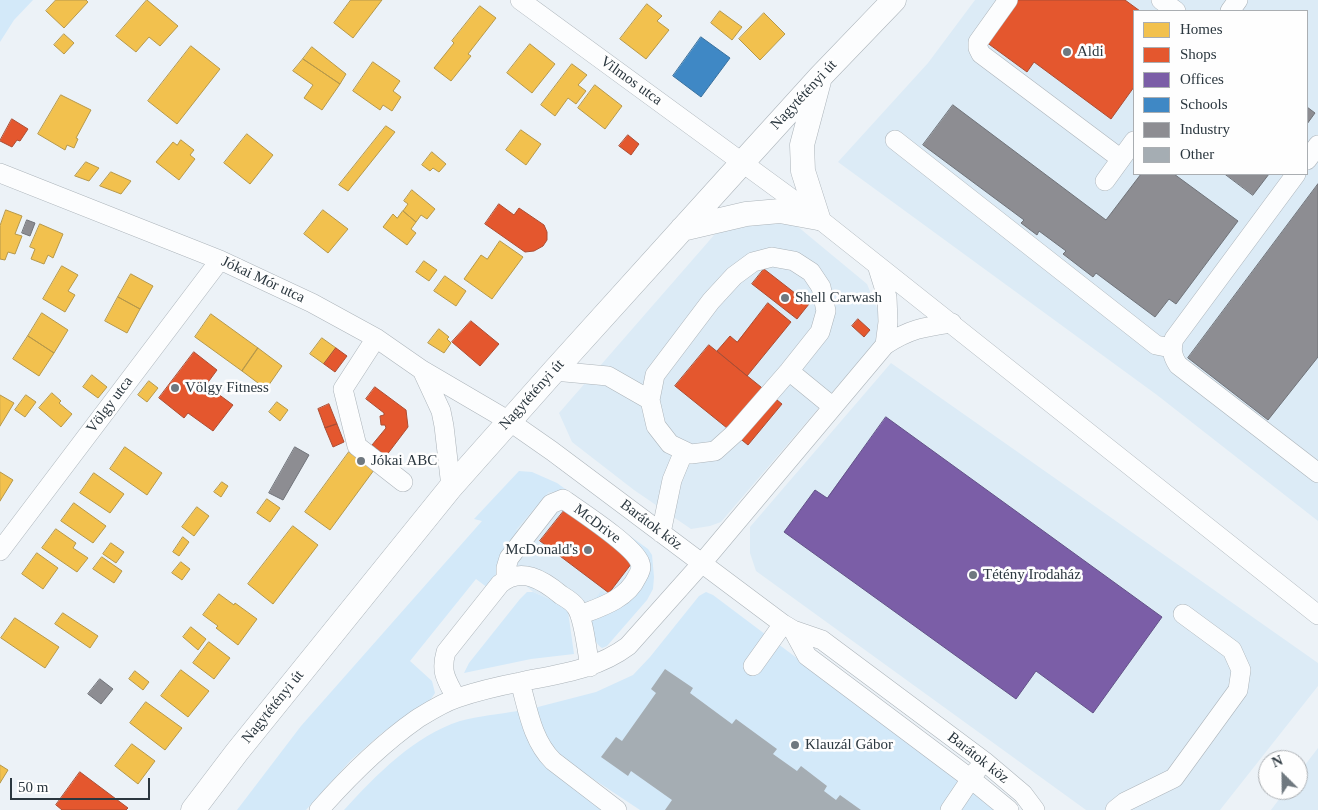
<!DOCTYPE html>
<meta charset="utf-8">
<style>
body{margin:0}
#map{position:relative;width:1318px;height:810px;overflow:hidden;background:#ecf2f7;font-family:Georgia,serif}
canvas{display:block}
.legend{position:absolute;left:1133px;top:10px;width:175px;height:165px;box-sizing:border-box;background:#fefefe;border:1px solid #aaaeb2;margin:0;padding:6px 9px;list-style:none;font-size:15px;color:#2b373f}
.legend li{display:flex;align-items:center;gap:10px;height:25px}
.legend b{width:25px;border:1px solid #aaaeb2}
.north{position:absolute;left:1258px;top:750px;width:50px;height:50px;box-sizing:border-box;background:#fefefe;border:1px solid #aaaeb2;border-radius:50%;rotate:337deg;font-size:14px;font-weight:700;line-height:20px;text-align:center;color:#2b373f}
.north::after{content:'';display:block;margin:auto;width:18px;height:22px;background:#6f787f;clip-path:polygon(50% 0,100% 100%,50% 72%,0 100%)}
.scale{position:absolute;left:10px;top:778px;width:140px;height:22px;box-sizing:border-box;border:2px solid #2b373f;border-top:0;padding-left:6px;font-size:15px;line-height:18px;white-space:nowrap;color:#2b373f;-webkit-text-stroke:4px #fefefe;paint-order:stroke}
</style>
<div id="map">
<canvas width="1318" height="810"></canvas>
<ul class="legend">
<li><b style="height:14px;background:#f2c14e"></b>Homes</li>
<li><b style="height:14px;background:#e4572e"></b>Shops</li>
<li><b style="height:14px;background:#7b5ea7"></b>Offices</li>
<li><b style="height:14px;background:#3f88c5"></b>Schools</li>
<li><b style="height:14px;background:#8d8d92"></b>Industry</li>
<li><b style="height:14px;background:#a5adb3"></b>Other</li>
</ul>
<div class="north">N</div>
<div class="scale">50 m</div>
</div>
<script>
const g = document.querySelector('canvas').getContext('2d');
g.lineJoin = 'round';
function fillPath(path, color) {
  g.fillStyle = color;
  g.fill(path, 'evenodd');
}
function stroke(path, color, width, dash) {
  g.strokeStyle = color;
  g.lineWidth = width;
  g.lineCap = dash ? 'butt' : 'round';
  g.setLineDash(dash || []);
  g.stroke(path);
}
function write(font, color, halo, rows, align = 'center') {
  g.font = font + ' Georgia,serif';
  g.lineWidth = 5;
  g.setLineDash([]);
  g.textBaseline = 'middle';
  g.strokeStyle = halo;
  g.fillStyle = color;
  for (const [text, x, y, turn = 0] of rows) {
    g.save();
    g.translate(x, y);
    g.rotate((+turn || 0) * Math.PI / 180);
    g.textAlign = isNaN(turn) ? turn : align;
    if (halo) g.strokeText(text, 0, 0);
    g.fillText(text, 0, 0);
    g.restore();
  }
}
const built = new Path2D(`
 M975,0H1318V521L1157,395L838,162L928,63ZM1134,11H1307V174H1134Z
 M766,219L797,226L867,284L879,313L876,341L721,522L710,526L691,529L634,490L572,442L559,413L715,234Z
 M891,363L1318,663V686L1220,810H1086L756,571L750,553V527Z
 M549,492H555L566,497L638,561L616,591L589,607L561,604L533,592L500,562L522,531L516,530Z
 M1318,748V810H1271L1286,790H1298V774Z`);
const green = new Path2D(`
 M0,0H33L14,20L0,42Z
 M519,471L532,472L557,483L648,549L652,555L654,577L653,589L647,600L607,646L602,648C593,643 586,617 589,607C591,602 598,596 601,591L610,597L638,561L566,497L555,492H549L516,530L523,531L500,562L496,574L488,588L476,579L410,661L432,681L435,693L431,699L382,733L351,760L306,810H237L301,726L482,521L474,519Z
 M527,592H533L561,604L568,611L574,654L531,659L464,673L469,663L520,599Z
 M706,592L713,595L999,810H640L566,761L550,745L534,708L596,692L633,675L650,657L699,596Z
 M518,711L529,742L540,759L606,810H344C376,775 414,736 460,721C479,716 499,714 518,711Z`);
const homes = new Path2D(`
 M56,0H86L88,2L64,28L46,11Z
 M147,0L178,26L160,46L149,37L136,52L116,36Z
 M351,0H382L353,38L334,23Z
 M647,4L662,16L657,21L669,30L646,59L620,39Z
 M480,6L496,18L468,54L471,56L451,81L434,68L454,43L452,41Z
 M720,11L742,27L732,40L711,23Z
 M764,13L785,34L760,60L739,39Z
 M64,34L74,43L64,54L54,45Z
 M530,44L555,64L532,93L507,73Z
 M191,46L220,69L177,124L148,101Z
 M312,47L346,74L340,84L303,59Z
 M303,59L340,84L322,110L304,98L313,85L293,71Z
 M373,62L400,81L393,91L401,97L392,111L383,105L380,110L353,91Z
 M572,64L587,75L578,85L586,91L576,104L568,98L555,116L541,105Z
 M595,85L622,106L605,129L578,108Z
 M61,95L91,110L76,138L78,139L74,148L67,145L65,150L38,134Z
 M386,126L395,132L348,191L339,185Z
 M521,130L541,144L526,165L506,150Z
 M247,134L273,155L250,184L224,163Z
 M181,140L194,150L190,155L195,159L179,180L156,162L173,142L177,145Z
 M432,152L446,164L439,172L433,168L430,171L422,165Z
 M86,162L99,168L89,181L75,176Z
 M111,172L131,181L121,194L100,186Z
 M412,190L435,209L427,219L421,215L416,222L403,211L408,204L404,201Z
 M6,210L22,216L15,234L22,236L15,254L8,252L5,260L0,259V226Z
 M323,210L348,229L328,253L304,234Z
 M403,211L416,222L411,229L416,233L407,245L383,227L393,214L397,218Z
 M40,224L63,234L53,258L48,255L44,264L31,259L35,249L30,247Z
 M500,241L523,257L492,299L464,279L481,255L487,259Z
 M424,261L437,270L429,281L416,272Z
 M62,266L78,275L68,291L75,295L65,312L43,299Z
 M131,274L153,286L140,309L118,297Z
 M445,276L466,291L456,306L434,291Z
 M118,297L140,309L127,333L105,321Z
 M42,313L68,330L54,353L28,336Z
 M211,314L258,348L242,371L195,337Z
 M439,329L449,337L447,339L451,343L444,353L428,343Z
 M28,336L54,353L39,376L13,359Z
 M322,338L336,348L324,364L310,354Z
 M258,348L282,366L266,389L242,371Z
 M92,375L107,387L98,398L83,387Z
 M149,381L158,388L147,402L138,395Z
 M52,393L61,401L59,403L72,414L61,427L39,408Z
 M0,395L14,403L0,426Z
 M26,395L36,402L25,417L15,410Z
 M277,402L288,410L280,421L269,412Z
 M125,447L162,473L147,495L110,469Z
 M349,452L374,470L330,530L305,512Z
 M0,472L13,480L0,501Z
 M94,473L124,494L110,513L80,493Z
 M222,482L228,486L221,497L214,492Z
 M267,499L280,508L270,522L257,513Z
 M74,503L106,526L93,543L61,521Z
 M197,507L209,516L194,536L182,527Z
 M293,526L318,545L273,604L248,584Z
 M56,529L76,543L73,548L88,558L77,572L42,548Z
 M183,537L189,542L179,556L173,552Z
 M111,543L124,552L116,563L103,554Z
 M37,553L58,568L43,589L22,574Z
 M102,557L122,571L114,583L93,569Z
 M181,562L190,569L182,580L172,573Z
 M219,594L234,605L235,603L257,619L238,645L216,628L218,626L203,615Z
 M63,613L98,636L90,648L55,624Z
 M15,618L59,647L45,668L1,638Z
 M191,627L206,639L198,650L183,637Z
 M209,642L230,658L214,679L193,663Z
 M181,670L209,691L188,717L161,696Z
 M135,671L149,682L143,690L129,679Z
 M146,702L182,728L165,750L130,723Z
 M132,744L155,761L138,784L115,766Z
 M0,765L8,770L0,783Z`);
const shops = new Path2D(`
 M1017,0H1125L1140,11H1134V87L1111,119L1034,62L1027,72L986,42Z
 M12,119L28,129L20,141L17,140L12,147L0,141Z
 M628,135L639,144L631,155L619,146Z
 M499,204L514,215L519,208L544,225L547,232V240L543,246L534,251L525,252L485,224Z
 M764,269L809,304L797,319L752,284Z
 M768,303L791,322L747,376L717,351L730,336L737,342Z
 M858,319L870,330L864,337L852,326Z
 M471,321L499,344L480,366L452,342Z
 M709,345L782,404L748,445L675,386Z
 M336,348L347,356L335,372L324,364Z
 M194,352L217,370L206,385L233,405L213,431L188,413L184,418L159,398Z
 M375,387L406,410L408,427L386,456L372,445L386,428L385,425H381L380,416L384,415V413L366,399Z
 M329,404L337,424L325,428L318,409Z
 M337,424L344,442L333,447L325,428Z
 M567,507L635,559L609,593L540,541Z
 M80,772L128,808L126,810H62L56,805Z`);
const offices = new Path2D(`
 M886,417L1162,617L1093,713L1036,671L1016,699L784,532L815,490L827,498Z`);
const schools = new Path2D(`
 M701,37L730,58L701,97L673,76Z`);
const industry = new Path2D(`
 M953,105L1106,220L1141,174H1174L1238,221L1176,304L1169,299L1155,317L1096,273L1093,277L1063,254L1066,251L1039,231L1037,235L1021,223L1024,220L923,145Z
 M1307,107L1315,113L1307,124Z
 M1225,174H1269L1253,195Z
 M1318,184V357L1268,420L1188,358Z
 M27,220L35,223L30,236L22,233Z
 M295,447L309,455L283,500L269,493Z
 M100,679L113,689L101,704L88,694Z`);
const building = new Path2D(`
 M665,669L693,688L690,693L732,724L736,719L777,749L773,754L797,771L801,766L827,786L824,791L836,800L840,795L861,810H665L672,800L631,771L628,776L601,757L616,737L622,741L656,693L651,689Z`);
const minor = new Path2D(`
 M520,0L818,218L1318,615
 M1008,0L978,42V48L981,54L1121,159
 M1161,0L1176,11
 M1230,11L1238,0
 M895,140L1156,345L1171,348
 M1307,160L1318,145
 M0,173L220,260L312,303L376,338L422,370L509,421L552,451L783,624L793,630L822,640L984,761L1023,794L1035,810
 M1296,174L1174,339C1171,349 1172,356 1178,365L1318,473
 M1105,181L1134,141
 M772,257L794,261L811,272L821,287L826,311L820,332L789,371L735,433L715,451L691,454L670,444L656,426L650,400L655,375L711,301L734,276L753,262Z
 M877,265L887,297L888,322L885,345
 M376,338L343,389L357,446L403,482
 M422,370L441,411L444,426L451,487
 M554,371L608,376L650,400
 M789,371L833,407
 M661,533L672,480L684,451
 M0,551L220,260
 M506,579V568L509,558L551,504L563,499L566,501C583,513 634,546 640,563C642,568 640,572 637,577C627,599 601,607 580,615
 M793,630L807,656L971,779L1009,810
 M753,666L783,624
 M520,682C528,710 532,740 553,761L617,810
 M456,698C447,680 440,673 446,652L500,584C521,566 543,580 561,595C566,598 573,602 576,607C584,618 587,652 590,667
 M319,810C349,776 380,745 417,719C430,711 442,703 457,698C478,691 499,686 520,682C558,674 596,670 628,646L702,563L885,345C910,329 923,327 952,323
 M950,810L977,770
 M1115,810L1125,802L1174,778L1238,690L1241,670L1232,650L1183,614`);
const major = new Path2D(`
 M682,229L746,214L780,211L818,218L803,171L802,145L819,81
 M193,810L237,752L451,487L554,371L742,163L820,77L894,0`);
const markers = [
 [1067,52,5,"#6f787f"],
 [785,298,5,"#6f787f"],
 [175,388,5,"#6f787f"],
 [361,461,5,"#6f787f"],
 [588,550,5,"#6f787f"],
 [973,575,5,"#6f787f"],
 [795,745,5,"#6f787f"]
];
const poiNames = [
 ["Aldi",1077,52],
 ["Shell Carwash",795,298],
 ["Völgy Fitness",185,388],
 ["Jókai ABC",371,461],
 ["McDonald's",578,550,"right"],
 ["Tétény Irodaház",983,575],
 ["Klauzál Gábor",805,745]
];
const streetNames = [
 ["Vilmos utca",631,81,36],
 ["Nagytétényi út",804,95,-47],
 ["Jókai Mór utca",263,280,25],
 ["Nagytétényi út",532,395,-48],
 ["Völgy utca",110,405,-53],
 ["McDrive",597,524,37],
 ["Barátok köz",651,525,37],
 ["Nagytétényi út",273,707,-51],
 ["Barátok köz",978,758,38]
];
fillPath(built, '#dcebf6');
fillPath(green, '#d3e9f9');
fillPath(homes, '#f2c14e');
stroke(homes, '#b6984a', 1);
fillPath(shops, '#e4572e');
stroke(shops, '#ac4d33', 1);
fillPath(offices, '#7b5ea7');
stroke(offices, '#635288', 1);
fillPath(schools, '#3f88c5');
stroke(schools, '#39709d', 1);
fillPath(industry, '#8d8d92');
stroke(industry, '#707379', 1);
fillPath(building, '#a5adb3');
stroke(minor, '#acb4ba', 20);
stroke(major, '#acb4ba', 25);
stroke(minor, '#fcfdfe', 19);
stroke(major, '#fcfdfe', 24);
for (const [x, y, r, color] of markers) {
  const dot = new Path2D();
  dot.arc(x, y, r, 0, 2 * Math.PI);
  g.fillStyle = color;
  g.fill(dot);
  stroke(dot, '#fefefe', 2);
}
write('15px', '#2b373f', '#fefefe', poiNames, 'left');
write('15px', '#2b373f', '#fefefe', streetNames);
</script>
